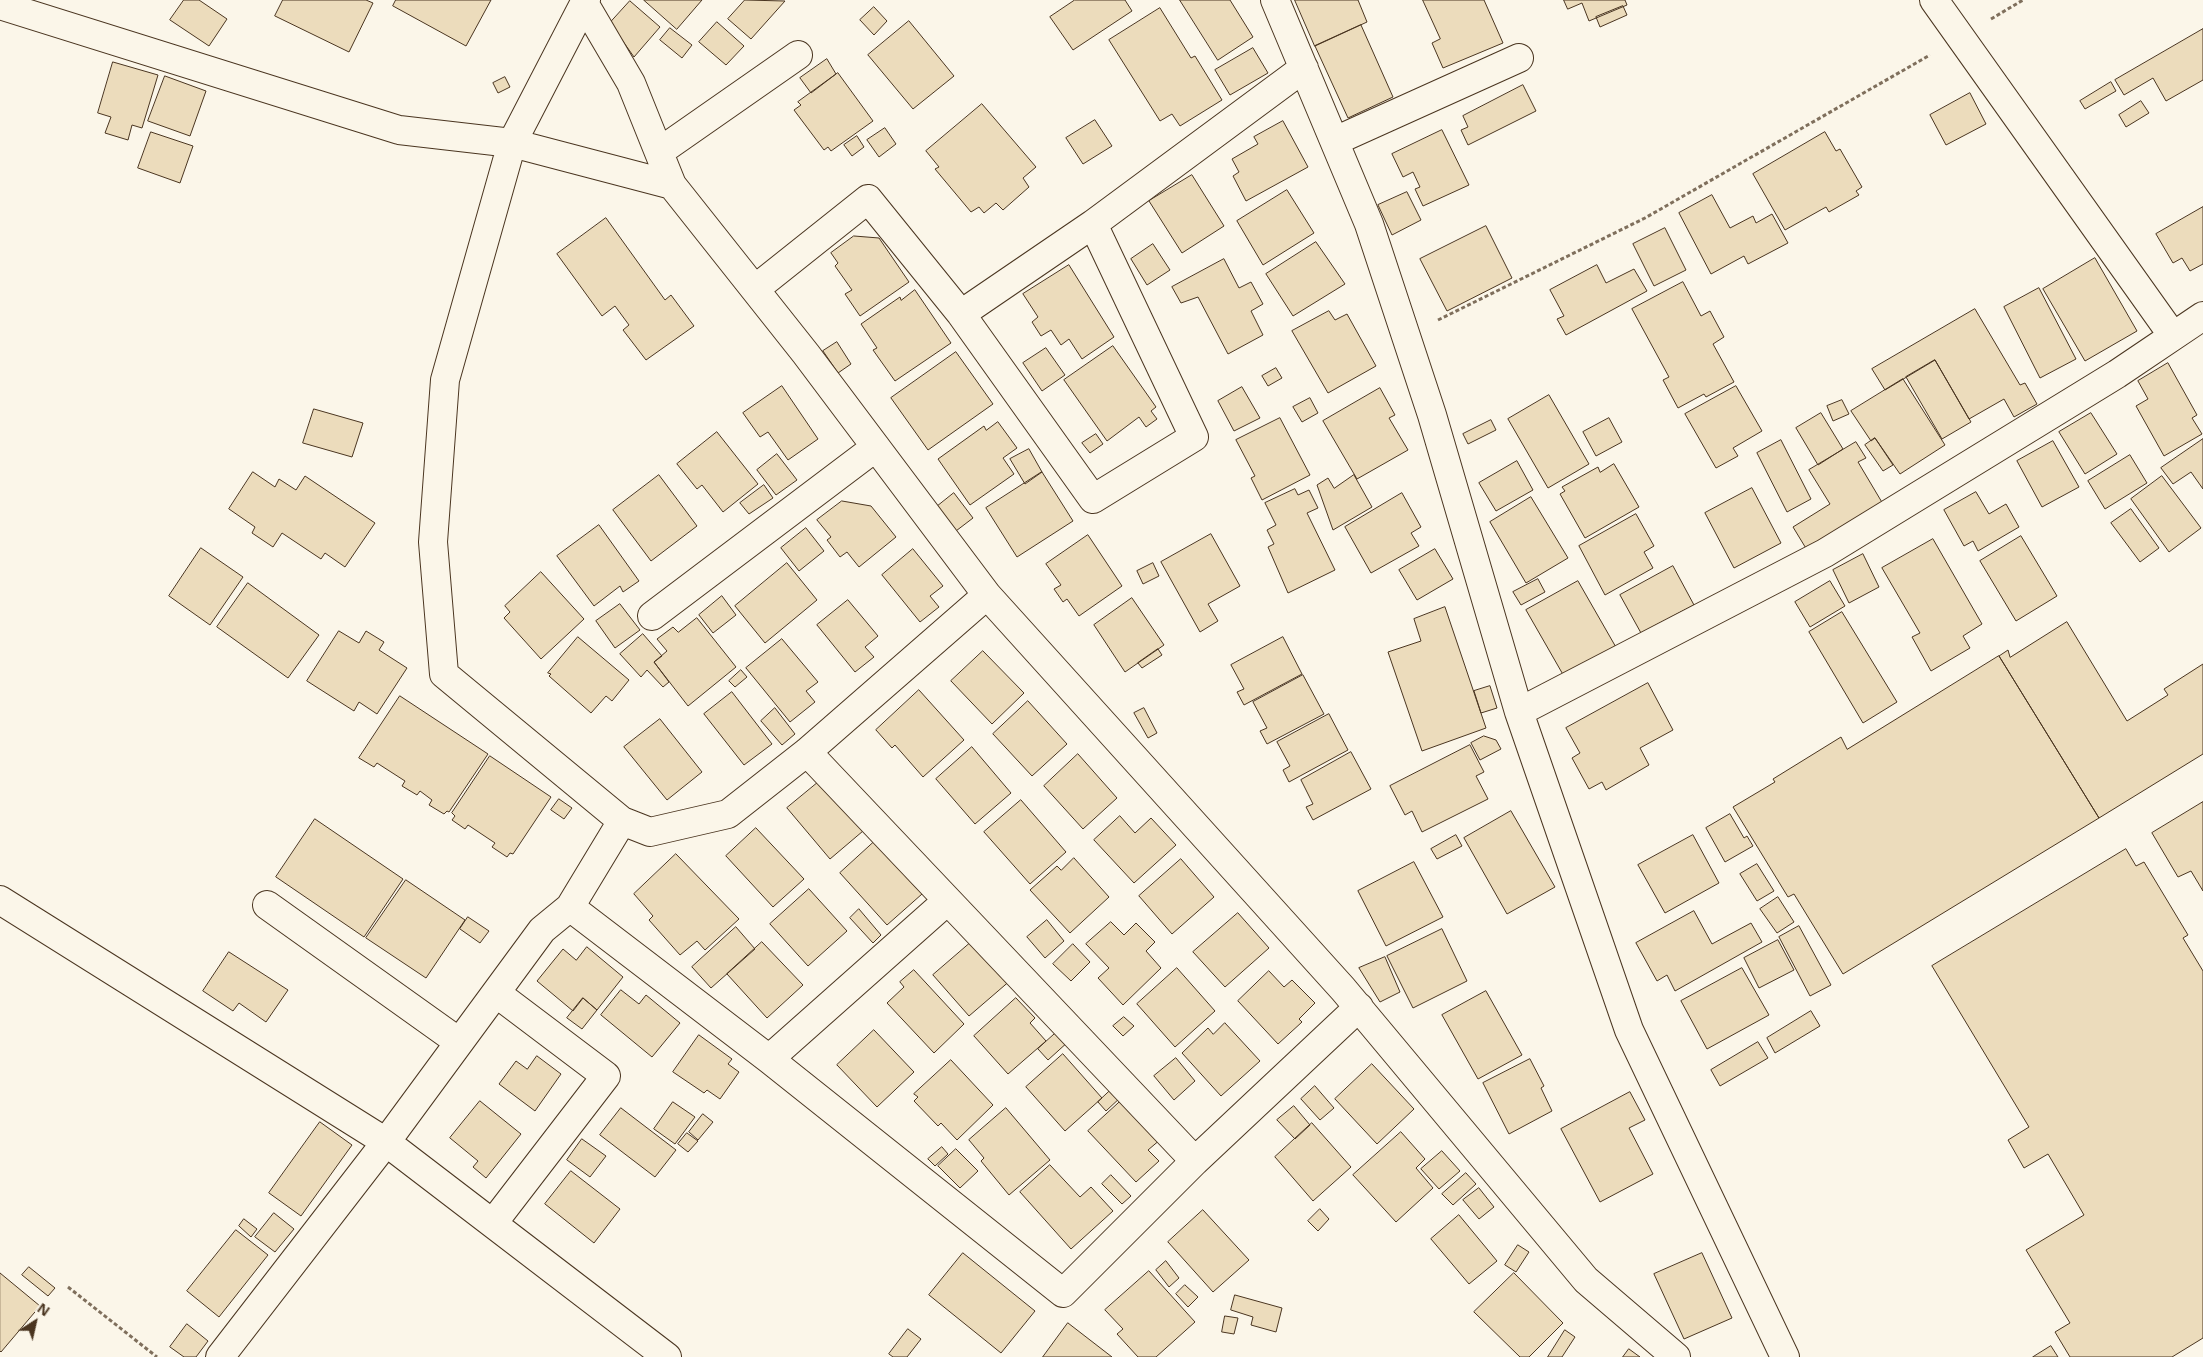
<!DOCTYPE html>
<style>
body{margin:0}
#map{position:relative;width:2203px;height:1357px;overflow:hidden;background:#fbf6e9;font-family:"Open Sans",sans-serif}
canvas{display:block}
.north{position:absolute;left:10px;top:1297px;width:50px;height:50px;-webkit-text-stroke:4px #fbf6e9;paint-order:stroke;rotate:35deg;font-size:14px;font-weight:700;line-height:20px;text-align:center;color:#4a3520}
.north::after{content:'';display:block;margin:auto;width:18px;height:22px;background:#4a3520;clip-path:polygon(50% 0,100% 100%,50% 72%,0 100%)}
</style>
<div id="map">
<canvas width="2203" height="1357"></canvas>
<div class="north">N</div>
</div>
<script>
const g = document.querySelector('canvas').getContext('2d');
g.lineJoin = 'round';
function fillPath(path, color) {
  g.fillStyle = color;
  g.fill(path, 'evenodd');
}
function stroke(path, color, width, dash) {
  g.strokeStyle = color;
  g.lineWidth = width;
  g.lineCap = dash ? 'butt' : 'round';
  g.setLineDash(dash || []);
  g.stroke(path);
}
const building = new Path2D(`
 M184,0H199L227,19L209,46L170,20Z
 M283,0H366L373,3L349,52L275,16Z
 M396,0H491L466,46L393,6Z
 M644,0H702L677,29Z
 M745,0L785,1L751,39L728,19Z
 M1075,0H1125L1132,11L1073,50L1050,17Z
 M1180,0H1230L1253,37L1218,60Z
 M1295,0H1358L1367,22L1315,46Z
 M1423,0H1484L1503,43L1443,68L1432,43L1440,39Z
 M1564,0H1625L1627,5L1589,21L1582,3L1568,9Z
 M630,1L660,27L634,57L610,23Z
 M1623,6L1627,15L1600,27L1596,17Z
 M874,7L887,21L874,35L860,20Z
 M1160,8L1191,58L1195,56L1222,100L1180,126L1172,114L1160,121L1109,40Z
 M909,21L954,76L913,109L868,55Z
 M717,22L744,46L726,65L699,42Z
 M1361,25L1393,97L1348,118L1315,46Z
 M670,28L692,45L682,58L660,40Z
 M2203,29V80L2166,101L2153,78L2124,95L2115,80Z
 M1253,48L1268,73L1230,95L1215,70Z
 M827,59L836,74L811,93L800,78Z
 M113,62L158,75L142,128L132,125L128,140L105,133L111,117L98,113Z
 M838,73L873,121L831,151L828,147L824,150L794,110L801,105L798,102Z
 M165,76L206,91L190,136L148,121Z
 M505,77L510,87L498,93L493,83Z
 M2111,82L2116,91L2085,109L2080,101Z
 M1523,85L1536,111L1468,145L1461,130L1468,127L1463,116Z
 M1970,93L1986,124L1946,145L1930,115Z
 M2141,101L2149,113L2126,127L2119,115Z
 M982,104L1036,167L1023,178L1029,187L1003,210L996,203L984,213L979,207L971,212L935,169L939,167L926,151Z
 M1095,120L1112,146L1083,164L1066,138Z
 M1283,121L1308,167L1246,201L1233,176L1239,172L1232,159L1258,144L1254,137Z
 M885,128L896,144L879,157L867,140Z
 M1442,130L1469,185L1423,206L1415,189L1420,187L1413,172L1403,177L1392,154Z
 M151,132L193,146L180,183L138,168Z
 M1825,132L1836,151L1840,149L1862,187L1856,191L1859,195L1829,212L1826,207L1785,230L1753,174Z
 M857,136L864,147L852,156L844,145Z
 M1192,175L1224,226L1182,253L1149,201Z
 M1287,190L1314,233L1263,265L1237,221Z
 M1407,192L1421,220L1392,235L1378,205Z
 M1712,195L1730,228L1753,216L1756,223L1772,214L1788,243L1748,264L1744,256L1711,274L1679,213Z
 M2203,207V264L2190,271L2182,258L2173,263L2156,234Z
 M606,218L665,300L671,295L694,326L646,360L623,330L629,325L615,306L602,316L557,254Z
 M1486,226L1512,278L1447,311L1420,259Z
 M1665,228L1686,270L1654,286L1633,244Z
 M854,236L879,238L909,282L860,316L845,294L852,290L835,266L838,263L831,253Z
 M1316,242L1345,284L1293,316L1266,274Z
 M1153,244L1170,270L1147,285L1131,259Z
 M2095,258L2137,331L2085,361L2043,289Z
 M1224,259L1239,288L1251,282L1263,304L1251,311L1263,335L1228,354L1198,297L1181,303L1172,287Z
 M1069,265L1114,337L1082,359L1069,339L1061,345L1051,330L1041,336L1032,322L1038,317L1023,294Z
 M1597,265L1606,283L1634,269L1647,291L1566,335L1557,319L1564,316L1550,290Z
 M1683,282L1701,316L1710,311L1724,337L1713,344L1734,382L1706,397L1704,394L1678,408L1663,380L1669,377L1632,309Z
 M2039,288L2076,359L2040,378L2004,307Z
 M915,290L951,343L895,381L873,350L877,348L861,324L900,297L901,300Z
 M1975,309L2020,385L2025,383L2037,404L2014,417L2004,399L1969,419L1935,360L1885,390L1872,369Z
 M1329,311L1335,320L1347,314L1376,366L1328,393L1292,331Z
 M837,342L851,364L838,373L823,351Z
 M1113,346L1156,407L1151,411L1157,419L1146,427L1139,417L1107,441L1064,380Z
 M1046,348L1065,375L1042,391L1023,363Z
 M956,352L993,404L928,450L891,398Z
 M1935,360L1971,422L1942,439L1906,377Z
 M2168,363L2197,415L2192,418L2202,434L2164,456L2136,406L2148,399L2138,381Z
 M1276,368L1282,378L1268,386L1262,376Z
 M1903,379L1945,445L1900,474L1875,438L1871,441L1851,411Z
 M782,386L818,439L788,460L768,432L760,437L743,413Z
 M1736,386L1762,431L1733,448L1738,456L1716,468L1685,414Z
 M1242,387L1260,418L1234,431L1218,401Z
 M1380,388L1395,415L1389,418L1408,450L1357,479L1323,421Z
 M1549,395L1589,464L1548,488L1508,419Z
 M1310,398L1318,413L1302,422L1293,407Z
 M1842,400L1849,414L1833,421L1827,406Z
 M314,409L363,423L352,457L303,443Z
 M1821,413L1843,449L1818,465L1796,428Z
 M2091,413L2117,454L2085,474L2059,432Z
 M1280,418L1310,475L1262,500L1251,478L1255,476L1236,440Z
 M1609,418L1622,442L1596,456L1583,432Z
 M1491,420L1496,430L1468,444L1463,434Z
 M998,422L1017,448L1003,458L1014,474L970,505L938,459L984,426L986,430Z
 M717,432L758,484L723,512L702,485L697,489L677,464Z
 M1096,434L1103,444L1090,453L1082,443Z
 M1875,438L1893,465L1883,471L1865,445Z
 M2203,439V489L2191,472L2173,484L2161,468Z
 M1781,440L1811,499L1787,512L1757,453Z
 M2053,441L2079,487L2042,507L2017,461Z
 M1856,442L1866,458L1858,462L1883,504L1807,550L1793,527L1830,504L1809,470Z
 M1029,449L1042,472L1025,484L1010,459Z
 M777,454L797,480L776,495L757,470Z
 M2130,455L2147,483L2105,509L2088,481Z
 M1517,461L1533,490L1496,511L1479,483Z
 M1614,464L1639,507L1585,538L1560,494L1565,491L1562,487L1598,467L1600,472Z
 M253,472L275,487L279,479L296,490L305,476L375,523L345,567L325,553L321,559L282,533L273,547L252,533L255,527L229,509Z
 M1042,472L1073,521L1017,557L986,508Z
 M659,475L697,526L651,561L613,510Z
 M1354,475L1372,507L1333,530L1317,485L1328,478L1334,488Z
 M2162,476L2201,528L2169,552L2131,499Z
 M764,485L773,498L749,514L740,503Z
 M1752,488L1781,543L1734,568L1705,513Z
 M1295,489L1298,495L1309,490L1318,508L1307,513L1335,570L1288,593L1268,547L1274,544L1267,530L1276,525L1265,503Z
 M1976,492L1989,514L2006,504L2019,527L1978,551L1973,541L1964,546L1944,510Z
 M954,493L973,518L952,534L934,509Z
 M1402,493L1421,527L1411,533L1419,546L1371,573L1345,527Z
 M1531,497L1568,558L1526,583L1490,522Z
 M842,501L871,506L896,537L859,567L847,552L840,557L827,540L831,537L817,520Z
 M2131,509L2159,548L2140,562L2111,523Z
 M1636,514L1654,546L1644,552L1653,568L1605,595L1579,546Z
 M599,525L639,581L623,592L620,586L594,606L557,556Z
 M806,528L824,551L799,571L781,548Z
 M1211,534L1240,586L1208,604L1218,621L1200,632L1161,562Z
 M1088,535L1122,586L1079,616L1067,599L1063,602L1054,589L1061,585L1046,564Z
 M2021,536L2057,596L2016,621L1980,561Z
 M1933,539L1982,624L1963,636L1970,648L1931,671L1912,637L1920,633L1882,568Z
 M201,548L243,577L210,625L169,596Z
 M913,549L943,586L930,596L939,607L920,622L882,575Z
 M1435,549L1453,579L1417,600L1399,570Z
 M1863,554L1879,587L1849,603L1833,570Z
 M787,563L817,600L765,643L735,606Z
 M1153,563L1159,576L1143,584L1137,571Z
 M1673,566L1694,605L1641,633L1620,595Z
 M541,572L584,619L541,659L504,618L510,612L505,606Z
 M1538,579L1545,592L1521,605L1513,592Z
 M1578,581L1621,656L1569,685L1526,610Z
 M1830,581L1845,606L1810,627L1795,602Z
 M248,583L319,635L288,678L217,627Z
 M722,596L736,615L713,633L699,615Z
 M1132,598L1164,645L1125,672L1094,625Z
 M848,600L878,636L865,647L874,657L855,672L817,625Z
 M620,604L640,630L615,648L596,621Z
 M1445,607L1486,728L1422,751L1388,652L1421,641L1414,619Z
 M1842,612L1897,702L1863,723L1809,632Z
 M697,618L736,667L688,706L654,662L667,651L657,639L673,627L678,632Z
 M2067,622L2127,721L2168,695L2164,689L2203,664V754L2099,818L1999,656L2008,650L2010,657Z
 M339,631L359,643L366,631L384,642L379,650L407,668L377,714L359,702L354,711L307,681Z
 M643,634L662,656L654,662L669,682L663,687L647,670L641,677L620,654Z
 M578,637L629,680L612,701L606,696L591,713L549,676L551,674L548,673Z
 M1283,637L1302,674L1244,705L1237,692L1244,689L1231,665Z
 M782,639L818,682L806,691L815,702L790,722L746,668Z
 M1158,649L1162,655L1142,668L1138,663Z
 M983,651L1024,693L992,724L951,681Z
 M1999,656L2099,818L1843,974L1794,894L1788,897L1733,807L1775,782L1773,779L1841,737L1847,749Z
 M741,670L747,677L735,687L729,681Z
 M1303,675L1324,714L1267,744L1260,731L1267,728L1253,702Z
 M1648,683L1673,730L1640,748L1649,765L1606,790L1602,782L1589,789L1572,758L1580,753L1566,728Z
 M1490,686L1497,708L1481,713L1474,691Z
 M919,690L964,740L923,777L895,745L892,748L876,730Z
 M732,692L772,744L744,765L704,714Z
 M400,696L488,754L449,812L447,811L444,814L429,805L432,800L420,791L417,795L402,786L405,781L377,763L374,767L359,758Z
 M1028,701L1067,744L1032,776L993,734Z
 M775,708L795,734L782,745L761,721Z
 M1144,708L1157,733L1148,738L1134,713Z
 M1329,714L1348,750L1289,782L1283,770L1290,766L1277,742Z
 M660,719L702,772L667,800L624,747Z
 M1484,736L1496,740L1501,749L1480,760L1471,743Z
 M1470,745L1484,772L1476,776L1488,799L1422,832L1412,811L1405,815L1390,786Z
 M972,747L1011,793L975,824L936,779Z
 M1351,752L1371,789L1313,820L1306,807L1313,804L1301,780Z
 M1078,754L1117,798L1083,829L1044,786Z
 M490,756L551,797L513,854L510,853L507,857L492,847L495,843L468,825L465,829L452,820L455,816L452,813Z
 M821,780L863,831L830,859L787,808Z
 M559,799L572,808L564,819L551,810Z
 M1021,800L1066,852L1030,884L984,832Z
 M2203,802V891L2191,871L2178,877L2152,833Z
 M1511,811L1555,887L1507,914L1464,838Z
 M1730,814L1744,838L1747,836L1753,846L1725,862L1706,828Z
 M1120,816L1135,833L1151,818L1176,845L1134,883L1094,840Z
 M315,819L403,879L364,937L276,877Z
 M756,828L804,879L773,907L726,856Z
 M1456,835L1462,846L1437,859L1431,849Z
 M1693,835L1719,883L1665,913L1638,865Z
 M874,842L922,894L887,925L840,873Z
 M2126,849L2136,866L2144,862L2188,935L2183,938L2203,971V1338L2172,1357H2070L2055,1332L2070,1323L2026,1250L2084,1215L2048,1154L2024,1168L2008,1140L2029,1127L1932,966Z
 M676,854L739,919L705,950L697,941L680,955L649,920L653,916L634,894Z
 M1074,858L1109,897L1070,933L1030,890L1057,866L1061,870Z
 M1181,859L1214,897L1172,934L1139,896Z
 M1414,862L1443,917L1386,946L1358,891Z
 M1757,864L1774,891L1757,901L1740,874Z
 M406,880L465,920L426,978L366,938Z
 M809,889L847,931L808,966L770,924Z
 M1778,897L1794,922L1777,933L1760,909Z
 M859,909L881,935L873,943L850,918Z
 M1694,911L1712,944L1751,923L1762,942L1675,991L1667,975L1657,981L1636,943Z
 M1238,913L1269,948L1225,987L1193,952Z
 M468,917L489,931L480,943L460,929Z
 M1047,920L1064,941L1045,958L1027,937Z
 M1111,922L1124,935L1136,923L1155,942L1146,951L1161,968L1123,1005L1098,978L1109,968L1086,944Z
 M1799,926L1831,985L1810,996L1779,937Z
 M736,927L755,949L711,988L692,967Z
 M1442,929L1467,981L1413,1008L1387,956Z
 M976,938L1012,979L969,1016L933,975Z
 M1778,940L1794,970L1759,988L1744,958Z
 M762,942L803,985L767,1018L727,974Z
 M1073,944L1090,962L1071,981L1053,964Z
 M587,947L623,977L597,1010L583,998L573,1011L537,981L563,949L576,960Z
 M229,952L288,990L266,1022L239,1003L233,1011L203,991Z
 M1385,957L1400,992L1380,1002L1359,968Z
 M1177,968L1215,1011L1175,1047L1137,1004Z
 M1742,968L1769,1015L1707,1049L1681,1001Z
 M914,970L964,1024L934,1053L887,1003L904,987L900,982Z
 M1269,971L1284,987L1292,980L1315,1003L1299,1019L1302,1022L1278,1044L1238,1001Z
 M621,990L639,1004L646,995L680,1023L652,1057L601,1015Z
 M1486,991L1522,1055L1478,1079L1442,1015Z
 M583,998L597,1010L582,1029L567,1018Z
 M1016,998L1035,1018L1030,1023L1046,1041L1008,1074L974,1036Z
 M1811,1011L1820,1026L1775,1053L1767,1038Z
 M1124,1017L1134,1026L1123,1036L1113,1026Z
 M1225,1023L1260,1061L1221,1096L1182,1053L1208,1028L1213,1034Z
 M874,1030L914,1072L877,1107L837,1065Z
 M1059,1030L1069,1041L1048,1060L1038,1049Z
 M699,1035L732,1059L728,1064L739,1072L720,1099L707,1090L704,1093L673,1072Z
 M1758,1042L1768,1058L1720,1086L1711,1070Z
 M1063,1054L1102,1098L1065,1131L1026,1087Z
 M537,1056L561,1074L535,1111L499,1084L516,1061L527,1069Z
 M1176,1058L1195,1081L1174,1100L1154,1076Z
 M1530,1059L1544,1086L1541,1088L1552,1111L1509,1134L1483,1083Z
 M951,1060L993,1105L957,1140L941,1123L938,1126L914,1101L918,1097L914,1094Z
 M1372,1064L1414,1109L1377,1144L1335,1099Z
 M1315,1086L1334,1108L1320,1120L1301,1099Z
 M1113,1088L1122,1096L1106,1111L1098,1102Z
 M1630,1092L1645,1120L1629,1128L1653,1174L1600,1202L1561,1129Z
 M1123,1099L1161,1139L1148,1150L1159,1161L1136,1182L1088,1131Z
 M480,1101L521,1134L486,1178L473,1167L478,1161L450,1138Z
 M673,1102L695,1117L675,1144L654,1129Z
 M1294,1106L1310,1125L1295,1139L1277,1120Z
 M621,1108L676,1150L655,1177L600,1135Z
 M1006,1108L1050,1160L1009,1195L981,1161L984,1158L969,1140Z
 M703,1114L713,1122L698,1140L689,1132Z
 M320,1122L352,1145L301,1216L269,1193Z
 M1312,1123L1351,1167L1313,1201L1275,1157Z
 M1401,1132L1425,1159L1416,1168L1433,1188L1396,1222L1353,1175Z
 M687,1133L698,1141L688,1152L678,1144Z
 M582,1139L606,1156L590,1177L567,1160Z
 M942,1147L948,1154L935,1166L928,1159Z
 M956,1149L978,1171L960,1188L938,1166Z
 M1442,1151L1460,1171L1439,1189L1421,1169Z
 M1050,1165L1080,1197L1091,1187L1113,1211L1071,1249L1020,1192Z
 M571,1171L620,1209L594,1243L545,1204Z
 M1466,1173L1476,1184L1453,1205L1442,1194Z
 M1111,1175L1131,1196L1122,1204L1102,1184Z
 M1479,1188L1494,1207L1479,1219L1463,1200Z
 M1320,1209L1329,1219L1318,1231L1308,1221Z
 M1203,1210L1249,1260L1213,1292L1168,1242Z
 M274,1213L294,1229L275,1252L255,1237Z
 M1459,1215L1497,1261L1469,1284L1431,1239Z
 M244,1219L257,1229L251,1237L239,1226Z
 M236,1230L268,1255L219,1317L187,1291Z
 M1518,1245L1529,1252L1516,1272L1505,1265Z
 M963,1253L1035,1311L1001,1353L929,1295Z
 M1702,1253L1732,1318L1684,1339L1654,1274Z
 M1166,1261L1179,1278L1169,1287L1156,1270Z
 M29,1267L55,1288L48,1296L22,1275Z
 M1149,1271L1195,1322L1156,1357H1138L1117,1334L1123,1329L1105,1310Z
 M0,1273L40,1306L1,1352L0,1351Z
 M1514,1273L1563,1323L1529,1357H1520L1474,1312Z
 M1185,1285L1198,1297L1188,1307L1176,1294Z
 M1235,1295L1282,1308L1276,1332L1251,1325L1253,1317L1231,1310Z
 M1225,1316L1238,1318L1234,1334L1222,1332Z
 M1068,1323L1112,1357H1043Z
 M187,1324L208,1341L196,1357H184L170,1347Z
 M908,1329L921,1339L907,1357H893L889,1354Z
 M1565,1330L1575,1337L1562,1357H1548Z
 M2051,1346L2058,1357H2033Z
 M1629,1349L1640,1357H1623Z`);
const path = new Path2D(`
 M1991,19L2023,0
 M1438,320L1645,218L1930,55
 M68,1287L157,1357`);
const minor = new Path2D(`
 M1275,0L1369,224L1432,415L1519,712L1629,1030L1785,1357
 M1934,0L2173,336
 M584,3L631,83L672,185
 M0,5L399,130L512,143L672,185L806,354L987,595L1343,989L1586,1280L1676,1357
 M1335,141L1519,58
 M659,152L798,55
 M1093,224L961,314L1093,499L1194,437L1093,224L1304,68
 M755,289L868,199L961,314
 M652,616L876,447
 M1519,712L1825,553L2117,374L2203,316
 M807,752L1195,1161
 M622,821L650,832L728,814L807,752L987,595
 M0,900L386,1142L667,1357
 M267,905L459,1042
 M570,907L769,1059L1063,1293L1195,1161L1359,1007
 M769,1059L947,901
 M493,1223L606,1076L496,993
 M220,1357L386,1142L542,930L570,907L622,821L444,674L433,542L445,380L512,143L586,0`);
fillPath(building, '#ecdcbc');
stroke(building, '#4a3520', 1);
stroke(minor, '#4a3520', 30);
stroke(path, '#7f6f5c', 3, [4, 2.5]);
stroke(minor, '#fbf6e9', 28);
</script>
